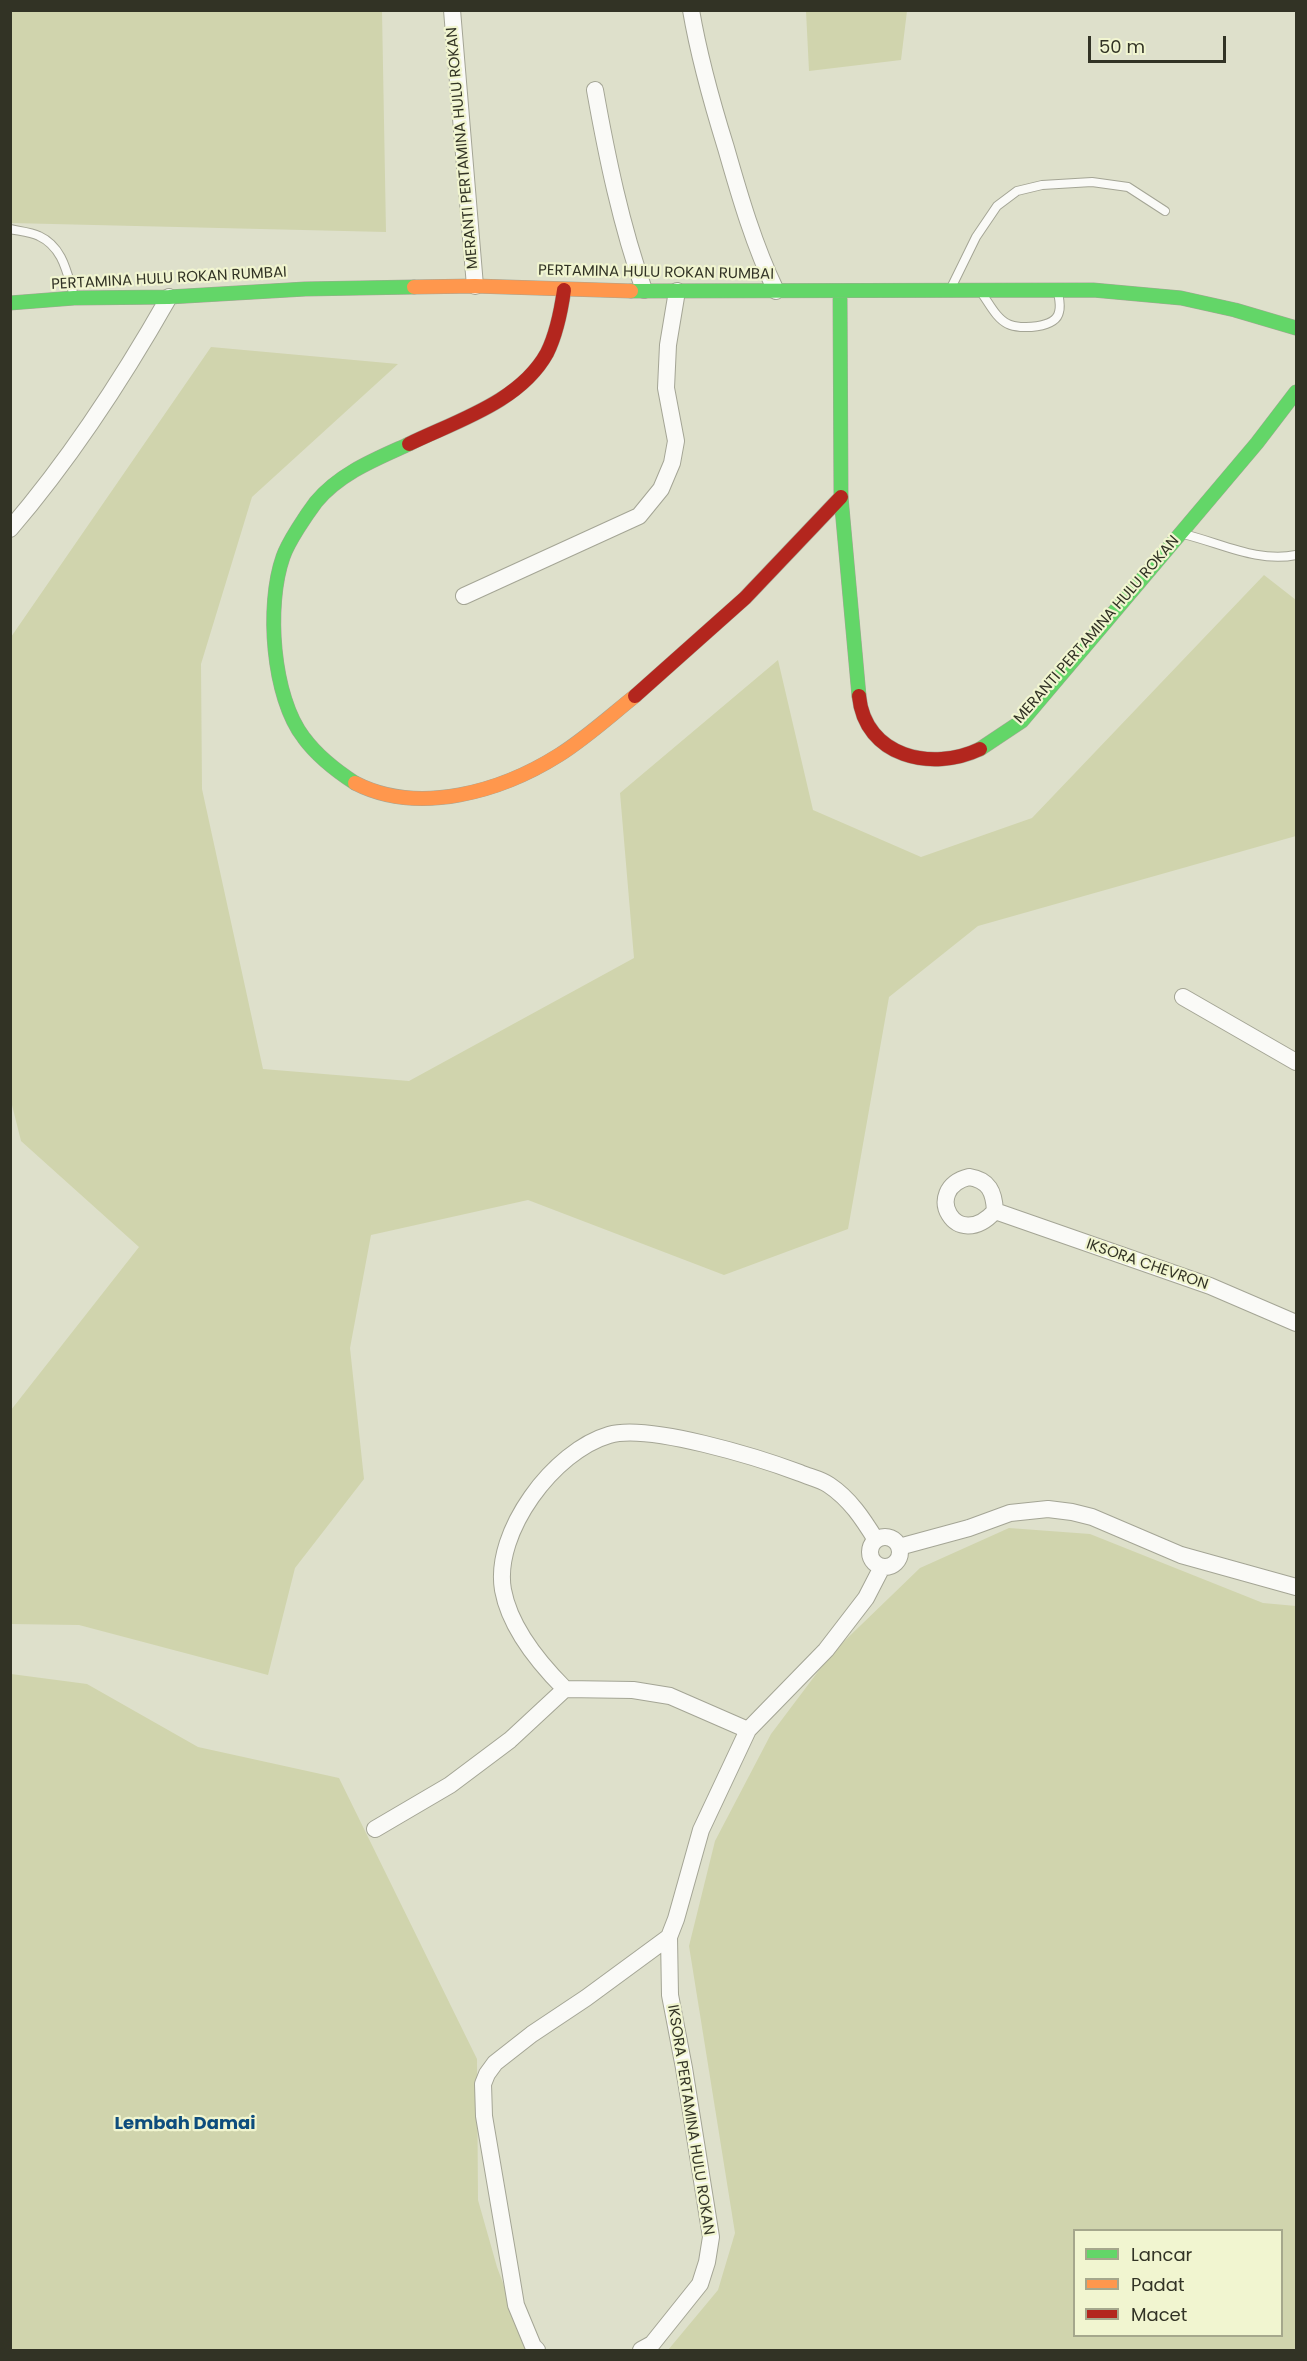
<!DOCTYPE html>
<style>
body{margin:0}
#map{position:relative;width:1307px;height:2361px;overflow:hidden;background:#dee0cb;font-family:Poppins,sans-serif}
canvas{display:block}
.frame{position:absolute;inset:0;border:12px solid #323325;pointer-events:none}
.legend{position:absolute;left:1073px;top:2229px;width:210px;height:108px;box-sizing:border-box;background:#f1f5d0;border:2px solid #a5a78c;margin:0;padding:8px 10px;list-style:none;font-size:18px;color:#323325}
.legend li{display:flex;align-items:center;gap:12px;height:30px}
.legend b{width:30px;border:2px solid #a5a78c}
.scale{position:absolute;left:1088px;top:36px;width:138px;height:27px;box-sizing:border-box;border:3px solid #323325;border-top:0;padding-left:8px;font-size:18px;line-height:21px;white-space:nowrap;color:#323325;-webkit-text-stroke:4px #f1f5d0;paint-order:stroke}
</style>
<div id="map">
<canvas width="1307" height="2361"></canvas>
<div class="frame"></div>
<ul class="legend">
<li><b style="height:8px;background:#63d668"></b>Lancar</li>
<li><b style="height:8px;background:#ff974d"></b>Padat</li>
<li><b style="height:8px;background:#b3261e"></b>Macet</li>
</ul>
<div class="scale">50 m</div>
</div>
<script>
const g = document.querySelector('canvas').getContext('2d');
g.lineJoin = 'round';
function fillPath(path, color) {
  g.fillStyle = color;
  g.fill(path, 'evenodd');
}
function stroke(path, color, width, dash) {
  g.strokeStyle = color;
  g.lineWidth = width;
  g.lineCap = dash ? 'butt' : 'round';
  g.setLineDash(dash || []);
  g.stroke(path);
}
function write(font, color, halo, rows, align = 'center') {
  g.font = font + ' Poppins,sans-serif';
  g.lineWidth = 4.5;
  g.setLineDash([]);
  g.textBaseline = 'middle';
  g.strokeStyle = halo;
  g.fillStyle = color;
  for (const [text, x, y, turn = 0] of rows) {
    g.save();
    g.translate(x, y);
    g.rotate((+turn || 0) * Math.PI / 180);
    g.textAlign = isNaN(turn) ? turn : align;
    if (halo) g.strokeText(text, 0, 0);
    g.fillText(text, 0, 0);
    g.restore();
  }
}
const green = new Path2D(`
 M11,10L382,11L386,232L11,223Z
 M806,11H907L901,60L809,71Z
 M211,347L398,364L252,497L201,664L202,789L263,1069L409,1081L634,958L620,793L778,660L813,810L921,857L1032,818L1264,575L1296,600V836L978,926L889,997L848,1229L724,1275L528,1200L371,1235L350,1348L364,1479L295,1568L268,1675L79,1625L10,1624L11,1410L139,1247L21,1141L11,1101V637Z
 M1009,1528L1090,1534L1263,1603L1296,1606V2350H668L718,2290L735,2233L689,1946L715,1841L771,1734L832,1653L920,1568ZM1074,2230H1282V2336H1074Z
 M11,1674L87,1684L198,1747L339,1778L477,2059L478,2200L497,2267L528,2350H11Z`);
const lane = new Path2D(`
 M10,229C19,231 31,232 39,236C63,247 67,273 74,296
 M951,288L976,237L997,206L1017,191L1042,185L1092,182L1128,187L1165,211
 M983,295C990,305 997,319 1008,324C1020,330 1056,328 1059,312C1061,306 1059,298 1058,292
 M1183,534C1221,543 1258,563 1296,555`);
const street = new Path2D(`
 M452,10L475,286
 M691,10C699,57 712,103 726,148C740,197 754,245 776,291
 M595,90C607,157 621,225 644,290
 M10,529C71,458 123,378 169,297
 M464,596L639,516L661,489L672,463L676,441L666,388L668,345L677,291
 M1183,997L1296,1062
 M969,1177C989,1180 994,1192 995,1211C956,1254 921,1189 969,1177Z
 M995,1211L1210,1286L1296,1323
 M870 1552a15 15 0 1 1 30 0a15 15 0 1 1-30 0Z
 M899,1547L969,1528L1010,1513L1048,1509L1072,1512L1092,1517L1181,1555L1296,1587
 M748,1730L670,1696L633,1690L565,1689C539,1663 510,1628 503,1590C493,1532 554,1451 609,1435C648,1423 760,1458 800,1473C809,1477 821,1479 829,1485C850,1499 863,1519 876,1540
 M375,1829L450,1785L510,1740L565,1689
 M537,2350L533,2346L516,2305L510,2269L484,2116L483,2084L487,2074L495,2063L532,2034L586,1998L669,1937
 M641,2350L652,2344L700,2284L707,2262L711,2237L684,2068L670,1995L669,1937L676,1919L701,1830L748,1730L826,1650L866,1598L882,1567`);
const fast = new Path2D(`
 M631,291L1093,290L1181,298L1235,310L1296,328
 M840,291L841,497L859,696
 M10,303L74,298L169,297L305,289L414,287
 M980,749L1022,721L1257,443L1296,392
 M355,783C335,770 318,757 304,738C272,697 266,605 283,557C288,542 307,514 316,502C340,473 376,459 409,444`);
const slow = new Path2D(`
 M414,287L475,286L631,291
 M355,783C419,816 502,791 559,755C586,738 610,716 635,696`);
const jam = new Path2D(`
 M409,444C456,421 520,402 547,353C557,333 561,311 564,290
 M635,696L745,598L841,497
 M859,696C865,757 932,772 980,749`);
const streetNames = [
 ["MERANTI PERTAMINA HULU ROKAN",463,148,-95],
 ["PERTAMINA HULU ROKAN RUMBAI",656,273,1],
 ["PERTAMINA HULU ROKAN RUMBAI",169,279,-3],
 ["MERANTI PERTAMINA HULU ROKAN",1097,630,-49],
 ["IKSORA CHEVRON",1147,1265,19],
 ["IKSORA PERTAMINA HULU ROKAN",690,2120,81]
];
const quarterNames = [
 ["Lembah Damai",185,2124]
];
fillPath(green, '#d0d4ad');
stroke(lane, '#a4a595', 10);
stroke(street, '#a4a595', 18);
stroke(fast, '#a4a595', 15);
stroke(slow, '#a4a595', 15);
stroke(jam, '#a4a595', 15);
stroke(lane, '#fafaf7', 8);
stroke(street, '#fafaf7', 16);
stroke(fast, '#63d668', 14);
stroke(slow, '#ff974d', 14);
stroke(jam, '#b3261e', 14);
write('15px', '#323325', '#f1f5d0', streetNames);
write('bold 18px', '#0e4d7d', '#f1f5d0', quarterNames);
</script>
